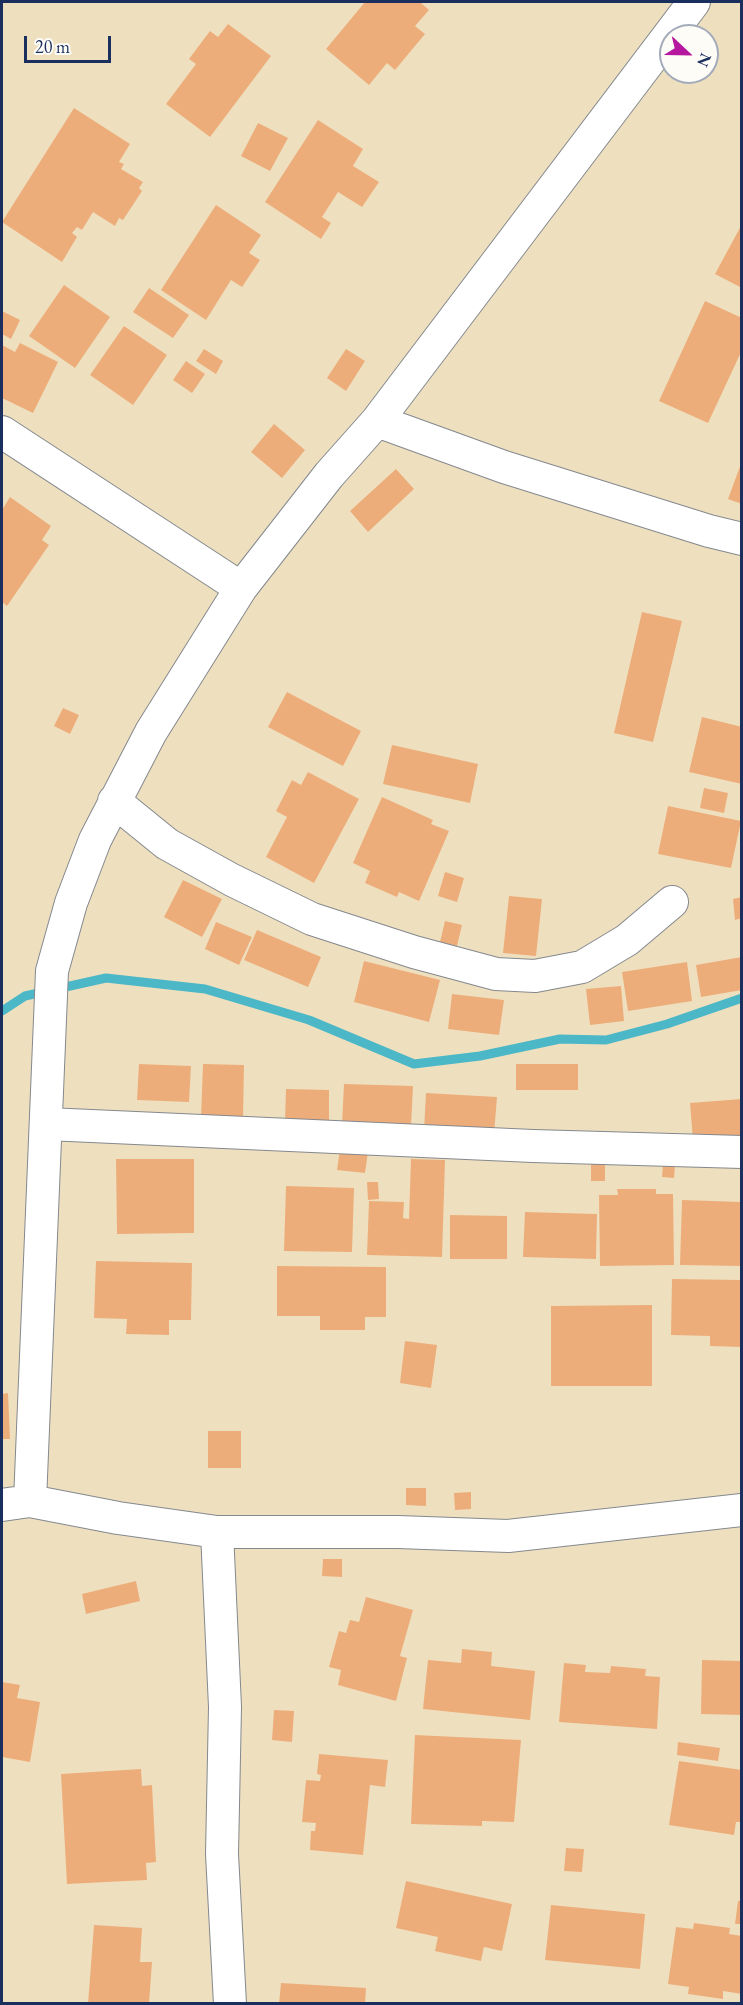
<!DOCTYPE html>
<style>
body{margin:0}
#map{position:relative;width:743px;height:2005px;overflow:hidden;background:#eee0bf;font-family:"EB Garamond",serif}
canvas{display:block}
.frame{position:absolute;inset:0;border:3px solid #1b2f5e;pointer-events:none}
.north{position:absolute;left:659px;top:24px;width:60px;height:60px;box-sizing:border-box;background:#fdfcf7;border:2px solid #a3aaba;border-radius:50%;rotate:112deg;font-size:16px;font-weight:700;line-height:24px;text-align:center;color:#1b2f5e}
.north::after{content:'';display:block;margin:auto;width:21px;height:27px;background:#b5179e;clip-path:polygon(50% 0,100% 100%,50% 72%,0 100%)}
.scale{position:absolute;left:24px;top:36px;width:87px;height:27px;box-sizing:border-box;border:3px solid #1b2f5e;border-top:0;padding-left:8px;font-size:18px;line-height:21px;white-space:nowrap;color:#1b2f5e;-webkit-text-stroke:4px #fdfcf7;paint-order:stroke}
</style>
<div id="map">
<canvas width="743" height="2005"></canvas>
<div class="frame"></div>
<div class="north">N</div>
<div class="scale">20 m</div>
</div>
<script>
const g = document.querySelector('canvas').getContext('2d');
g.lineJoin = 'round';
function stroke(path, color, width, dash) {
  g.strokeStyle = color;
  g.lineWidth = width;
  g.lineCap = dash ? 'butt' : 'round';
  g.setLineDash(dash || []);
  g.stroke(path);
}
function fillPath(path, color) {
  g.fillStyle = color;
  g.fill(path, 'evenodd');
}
const stream = new Path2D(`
 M2,1011L25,996L106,978L205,989L309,1020L414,1064L480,1056L560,1039L606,1040L667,1024L742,998`);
const building = new Path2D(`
 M365,2H420L429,10L415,26L425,34L395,70L387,63L369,85L326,49Z
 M228,24L271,56L210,137L166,104L196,64L189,59L210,31L218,37Z
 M74,108L130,144L119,162L124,164L121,169L143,182L139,188L142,191L123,220L119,218L115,226L93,212L82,230L77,227L72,233L77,237L62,262L2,222Z
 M318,120L363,149L353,166L379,182L362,207L338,192L322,217L331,223L321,239L265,202Z
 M258,123L288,138L270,171L241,156Z
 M216,205L261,235L249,253L260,260L242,287L231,280L206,320L161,290Z
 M742,224V288L715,274Z
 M64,285L110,317L75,368L29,336Z
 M149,288L189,315L173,338L133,312Z
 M705,301L742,318V350L708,423L659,401Z
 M2,311L20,320L11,339L2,334Z
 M124,326L167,355L133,405L90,375Z
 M20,343L58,362L33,413L2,398V345L15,352Z
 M204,349L223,361L216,374L196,361Z
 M346,349L365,361L346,391L327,378Z
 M186,361L205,374L192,393L173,380Z
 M274,424L305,450L282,478L251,452Z
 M742,461V504L728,499Z
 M396,469L414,489L368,532L350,511Z
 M10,497L51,526L42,540L49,545L7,606L2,602V510Z
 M642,612L682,621L653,742L614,733Z
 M287,692L361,731L343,766L268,727Z
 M63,708L79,715L70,734L54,726Z
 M702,717L742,727V784L689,772Z
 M392,745L478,764L470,803L383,784Z
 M308,772L359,799L314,883L266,857L287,817L276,811L292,780L301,785Z
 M704,788L728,793L724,813L700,808Z
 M382,797L433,820L431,824L449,831L419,901L399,892L397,897L365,883L370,871L353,863Z
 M668,806L741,821L731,868L658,854Z
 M445,872L464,878L457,902L438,896Z
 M183,880L222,899L202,937L164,917Z
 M509,896L542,899L536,956L503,953Z
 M742,897V918L735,920L733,899Z
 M445,921L462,925L457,946L440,942Z
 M216,922L252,937L239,965L205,949Z
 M257,930L321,957L308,987L244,960Z
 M742,957V990L701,997L696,965Z
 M364,961L440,980L429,1022L354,1002Z
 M687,962L692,1001L628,1011L622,972Z
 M621,986L624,1021L590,1025L586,989Z
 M452,994L504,1000L499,1035L448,1029Z
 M139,1064L191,1066L189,1102L137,1100Z
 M203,1064L244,1065L243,1118L201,1117Z
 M516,1064H578V1090H516Z
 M344,1084L413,1086L411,1126L342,1124Z
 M286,1089L329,1090V1121L285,1120Z
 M426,1093L497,1097L494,1134L424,1130Z
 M742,1099V1135L693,1140L690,1103Z
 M340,1149L368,1152L365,1173L337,1170Z
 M116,1159H194V1233L117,1234Z
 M411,1159L445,1160L442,1257L367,1255L369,1201L404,1202L403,1218L409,1219Z
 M591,1163L605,1164V1181H591Z
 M663,1164L675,1165L674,1178L662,1177Z
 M367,1182H378L379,1199L368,1200Z
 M286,1186L354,1188L352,1252L284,1251Z
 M617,1189H656V1194H673L674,1265L600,1266L599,1195H618Z
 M682,1200L742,1202V1266L680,1265Z
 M525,1212L597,1214L596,1259L523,1257Z
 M450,1215L507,1216V1259H450Z
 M96,1261L192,1263L191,1320H169V1335L126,1334L127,1319L94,1318Z
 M277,1266L386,1267V1317H365V1330H320V1316H277Z
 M672,1279L742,1280V1347L710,1346V1336L671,1335Z
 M652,1305V1386H551V1306Z
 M405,1341L437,1345L431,1388L400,1383Z
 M8,1393L10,1439H2V1394Z
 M208,1431H241V1468H208Z
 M406,1488H426V1506L406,1505Z
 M471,1492V1509L455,1510L454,1493Z
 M323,1559H342V1577L322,1576Z
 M136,1581L140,1601L86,1614L82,1594Z
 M366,1597L413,1610L400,1656L407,1658L396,1701L338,1685L341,1670L329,1667L339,1631L346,1633L350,1620L359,1622Z
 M462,1649L492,1652L491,1666L535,1671L530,1720L423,1709L428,1660L461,1663Z
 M702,1660L742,1661V1715L701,1714Z
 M564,1663L586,1665L585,1672L610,1673L611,1666L646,1669L645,1676L660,1677L657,1729L559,1722Z
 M2,1682L20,1685L17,1698L40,1702L30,1762L2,1757Z
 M274,1710L294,1711L292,1742L272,1740Z
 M415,1735L521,1740L514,1822L482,1821V1826L411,1824Z
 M678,1742L720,1748L718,1761L677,1755Z
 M319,1754L388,1760L385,1787L370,1785L363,1855L310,1850L311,1831H315L316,1823L302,1822L306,1780L320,1781L321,1775L317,1774Z
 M679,1761L742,1770L740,1796H742V1819L741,1822H736L734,1835L669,1825Z
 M141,1769L142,1786L152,1785L156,1862L146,1863L147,1880L67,1884L61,1774Z
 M566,1848L584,1849L582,1872L564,1871Z
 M406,1881L512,1904L502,1951L484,1947L481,1961L435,1951L438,1937L396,1928Z
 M738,1901H742V1924H735Z
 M551,1905L645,1914L640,1969L545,1960Z
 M694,1923L730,1928L729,1934L742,1936V1994L723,1991V1999L688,1994L689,1987L668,1984L676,1927L693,1929Z
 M94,1925L142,1928L140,1962H152L149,2004H88Z
 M281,1983L366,1988L365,2004H279Z`);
const minor = new Path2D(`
 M694,2L377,421L329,475L241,588L151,732L95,840L71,903L52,971L30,1501L118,1518L217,1532H398L508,1536L742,1510
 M377,421L504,467L709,531L742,539
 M2,432L241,588
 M114,801L167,844L232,880L312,919L414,952L496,974L535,976L582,967L627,940L672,902
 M47,1124L533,1146L742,1152
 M2,1505L30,1501
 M217,1532L225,1707L222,1854L230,2004`);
stroke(stream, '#4bb7c7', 9);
fillPath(building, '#edad7b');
stroke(minor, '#84888e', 34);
stroke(minor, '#fff', 32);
</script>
